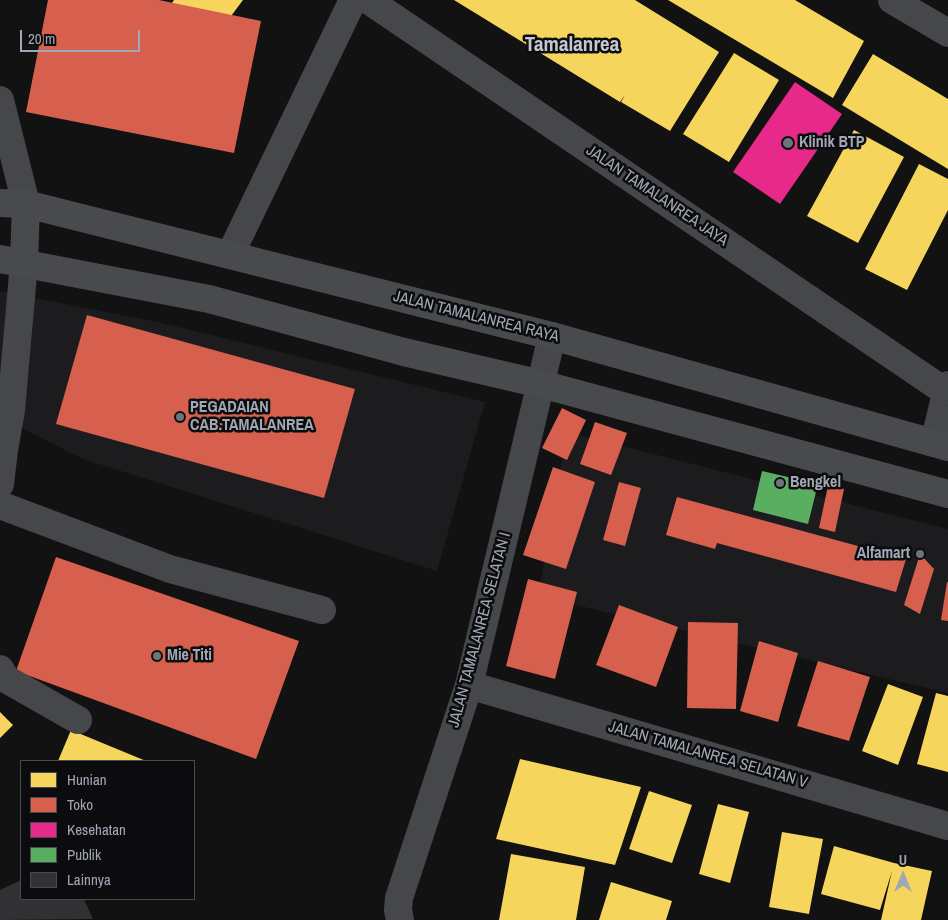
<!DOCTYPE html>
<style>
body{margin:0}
#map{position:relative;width:948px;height:920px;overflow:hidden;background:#121212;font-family:"Archivo Narrow",sans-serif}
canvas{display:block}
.legend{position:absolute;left:20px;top:760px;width:175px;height:140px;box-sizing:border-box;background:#0c0c0e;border:1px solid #484a51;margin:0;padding:6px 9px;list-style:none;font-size:15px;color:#a1a8b5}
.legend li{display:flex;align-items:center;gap:10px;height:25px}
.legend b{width:25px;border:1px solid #484a51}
.north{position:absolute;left:878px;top:850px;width:50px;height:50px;-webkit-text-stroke:4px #0c0c0e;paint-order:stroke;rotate:0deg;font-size:14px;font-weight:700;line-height:20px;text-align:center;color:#a1a8b5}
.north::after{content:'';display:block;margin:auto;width:18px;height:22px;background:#a1a8b5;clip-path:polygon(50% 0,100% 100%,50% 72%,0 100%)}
.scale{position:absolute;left:20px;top:30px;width:120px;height:22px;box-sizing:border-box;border:2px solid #a1a8b5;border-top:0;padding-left:6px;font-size:15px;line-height:18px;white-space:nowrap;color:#a1a8b5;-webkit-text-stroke:4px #0c0c0e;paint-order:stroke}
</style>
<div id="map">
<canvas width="948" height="920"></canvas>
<ul class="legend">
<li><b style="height:14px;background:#f6d55c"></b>Hunian</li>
<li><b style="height:14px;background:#d6604d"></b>Toko</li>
<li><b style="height:14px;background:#e7298a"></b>Kesehatan</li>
<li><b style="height:14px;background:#5aae61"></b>Publik</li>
<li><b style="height:14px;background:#313133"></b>Lainnya</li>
</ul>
<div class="north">U</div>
<div class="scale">20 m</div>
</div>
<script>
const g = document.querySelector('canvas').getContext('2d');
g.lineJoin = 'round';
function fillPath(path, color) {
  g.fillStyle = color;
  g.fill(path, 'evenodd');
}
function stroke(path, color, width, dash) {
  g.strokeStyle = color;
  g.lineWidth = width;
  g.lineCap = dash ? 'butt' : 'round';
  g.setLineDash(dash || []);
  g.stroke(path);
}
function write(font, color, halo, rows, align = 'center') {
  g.font = font + ' "Archivo Narrow",sans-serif';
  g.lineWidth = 5;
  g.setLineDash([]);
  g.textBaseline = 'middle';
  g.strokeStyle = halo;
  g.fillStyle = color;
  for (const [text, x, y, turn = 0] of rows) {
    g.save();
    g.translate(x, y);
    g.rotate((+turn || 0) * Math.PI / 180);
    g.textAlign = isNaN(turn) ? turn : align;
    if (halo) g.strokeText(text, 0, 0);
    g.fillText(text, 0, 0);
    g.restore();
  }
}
const built = new Path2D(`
 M0,291L162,323L485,402L437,571L83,459L0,417Z
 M567,432L948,529V693L538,596Z`);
const homes = new Path2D(`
 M174,0H243L208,47L163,16Z
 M454,0H635L719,52L670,131L621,102L625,95L620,102Z
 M668,0H795L864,41L833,98Z
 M734,53L779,80L729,162L683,134Z
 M873,54L948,99V169L842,105Z
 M854,130L904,157L858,243L807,216Z
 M919,164L948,179V210L907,290L865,269Z
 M888,684L923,697L898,765L862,751Z
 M936,693L948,696V772L917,764Z
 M0,712L13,725L0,738Z
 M71,730L146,761H58Z
 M520,759L641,787L615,865L496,839Z
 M649,791L692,805L672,863L629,849Z
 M718,804L749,812L730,883L699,874Z
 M782,832L823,839L809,914L769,907Z
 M834,846L894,863L932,871L921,920H881L892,871L880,910L821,894Z
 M511,854L585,867L576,920H499Z
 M611,882L672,901L666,920H599Z`);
const shops = new Path2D(`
 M48,0H159L261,21L234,153L26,112Z
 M87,315L355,389L324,498L56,424Z
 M562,408L586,420L567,460L542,448Z
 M595,422L627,433L611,475L580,464Z
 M553,467L595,482L566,569L523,555Z
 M619,482L641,488L625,546L603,540Z
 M828,486L844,489L835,532L819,528Z
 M677,497L906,559L896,592L717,543L715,549L666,535Z
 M920,554L934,569L920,614L904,605Z
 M56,557L299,641L256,759L16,671Z
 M528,579L577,592L555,679L506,666Z
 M947,582H948V621L941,620Z
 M619,605L678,627L656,687L596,665Z
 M688,622L738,623L736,709L687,708Z
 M759,641L798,653L778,722L740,711Z
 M818,661L870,677L849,741L797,726Z`);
const health = new Path2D(`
 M795,82L842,114L780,204L733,172Z`);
const public = new Path2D(`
 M762,471L818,484L808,524L753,510Z`);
const building = new Path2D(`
 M21,880V899H84L93,919L0,920V890Z`);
const minor = new Path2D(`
 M368,0L946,392
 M892,0L948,33
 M0,100L26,204
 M230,255L353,0
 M934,443L948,385
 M0,484L4,450L11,410L24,263
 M0,505L170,569L322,610
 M0,669L6,679L78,720
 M469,685L948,826
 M400,920L398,910L399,898L469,685L552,336`);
const major = new Path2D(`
 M0,203L26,204L552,336L948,447
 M0,259L209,299L404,352L541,384L948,494
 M24,263L26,204`);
const markers = [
 [788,143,6,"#6f747c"],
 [180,417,5,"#6f747c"],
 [780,483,5,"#6f747c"],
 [920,554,5,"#6f747c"],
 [157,656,5,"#6f747c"]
];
const poiNames = [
 ["Klinik BTP",799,143],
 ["PEGADAIAN",190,408],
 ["CAB.TAMALANREA",190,426],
 ["Bengkel",790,483],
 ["Alfamart",910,554,"right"],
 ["Mie Titi",167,656]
];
const streetNames = [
 ["JALAN TAMALANREA JAYA",657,196,34],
 ["JALAN TAMALANREA RAYA",476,317,14],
 ["JALAN TAMALANREA SELATAN I",480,630,-75],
 ["JALAN TAMALANREA SELATAN V",708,755,16]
];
const districtNames = [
 ["Tamalanrea",572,45]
];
fillPath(built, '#1c1c1e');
fillPath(homes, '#f6d55c');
fillPath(shops, '#d6604d');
fillPath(health, '#e7298a');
fillPath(public, '#5aae61');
fillPath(building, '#313133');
stroke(minor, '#46474b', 28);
stroke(major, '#484a4d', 28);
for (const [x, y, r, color] of markers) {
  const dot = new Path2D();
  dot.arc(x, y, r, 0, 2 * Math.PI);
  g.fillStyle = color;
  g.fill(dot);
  stroke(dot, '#0c0c0e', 2);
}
write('bold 16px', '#a1a8b5', '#0c0c0e', poiNames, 'left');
write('16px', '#a1a8b5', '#0c0c0e', streetNames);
write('bold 21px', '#c3c7d0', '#0c0c0e', districtNames);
</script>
